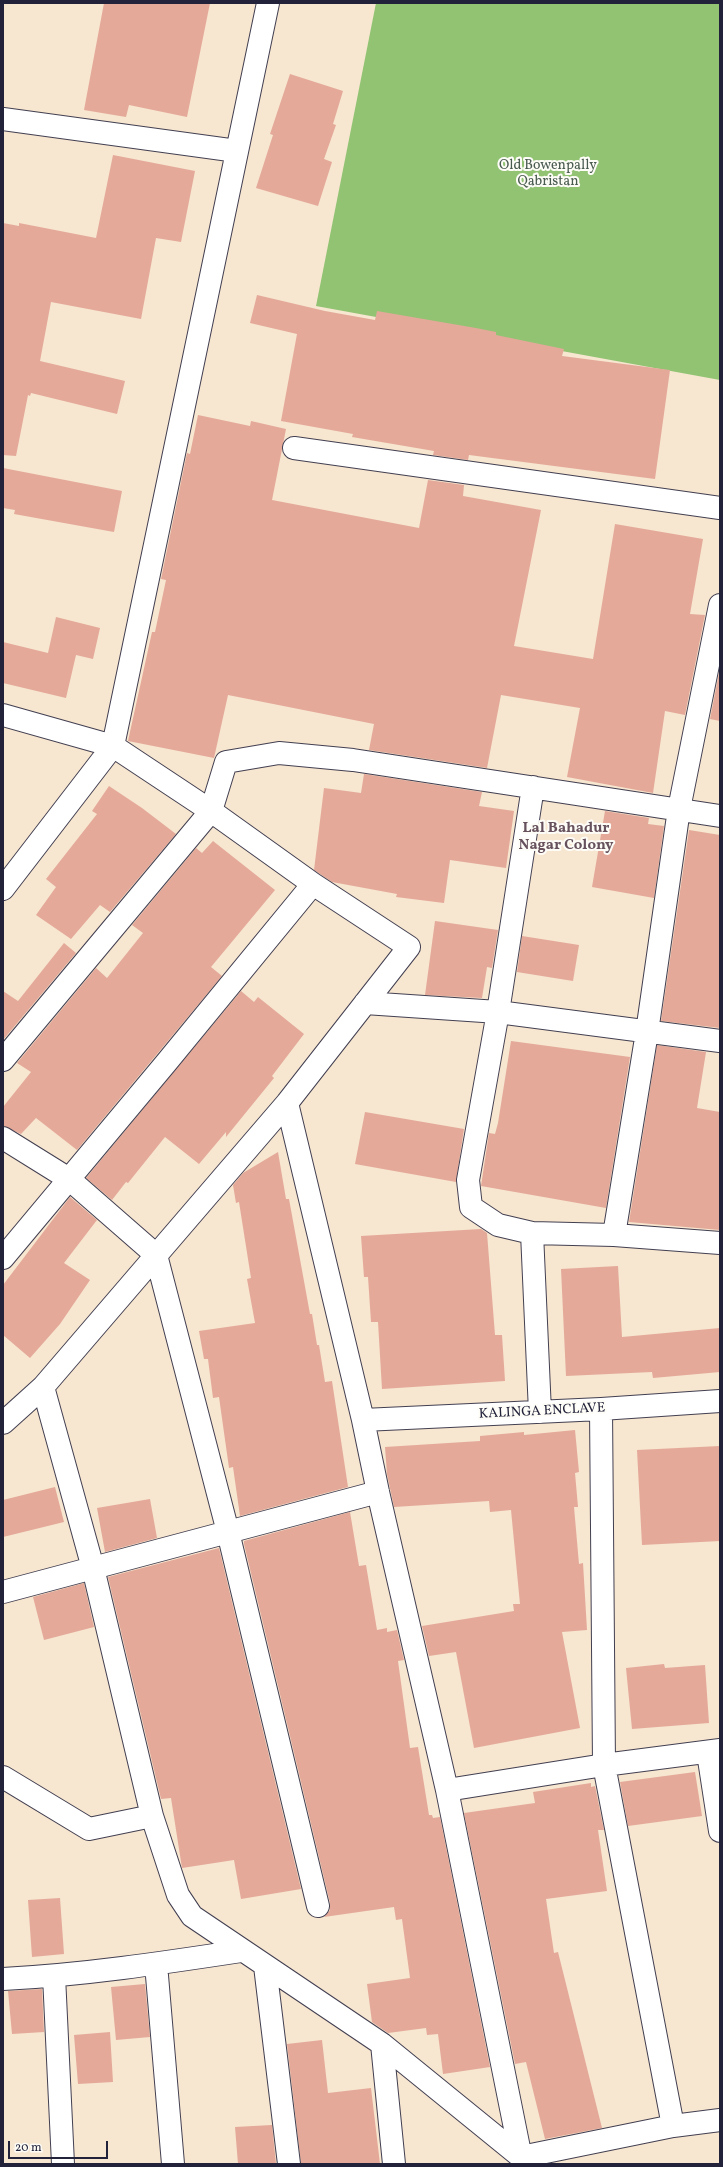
<!DOCTYPE html>
<style>
body{margin:0}
#map{position:relative;width:723px;height:2167px;overflow:hidden;background:#f7e6d0;font-family:Vollkorn,serif}
canvas{display:block}
.frame{position:absolute;inset:0;border:4px solid #22223b;pointer-events:none}
.scale{position:absolute;left:8px;top:2141px;width:100px;height:18px;box-sizing:border-box;border:2px solid #22223b;border-top:0;padding-left:5px;font-size:12px;line-height:14px;white-space:nowrap;color:#22223b;-webkit-text-stroke:3px #fdfcf7;paint-order:stroke}
</style>
<div id="map">
<canvas width="723" height="2167"></canvas>
<div class="frame"></div>
<div class="scale">20 m</div>
</div>
<script>
const g = document.querySelector('canvas').getContext('2d');
g.lineJoin = 'round';
function fillPath(path, color) {
  g.fillStyle = color;
  g.fill(path, 'evenodd');
}
function stroke(path, color, width, dash) {
  g.strokeStyle = color;
  g.lineWidth = width;
  g.lineCap = dash ? 'butt' : 'round';
  g.setLineDash(dash || []);
  g.stroke(path);
}
function write(font, color, halo, rows, align = 'center') {
  g.font = font + ' Vollkorn,serif';
  g.lineWidth = 4;
  g.setLineDash([]);
  g.textBaseline = 'middle';
  g.strokeStyle = halo;
  g.fillStyle = color;
  for (const [text, x, y, turn = 0] of rows) {
    g.save();
    g.translate(x, y);
    g.rotate((+turn || 0) * Math.PI / 180);
    g.textAlign = isNaN(turn) ? turn : align;
    if (halo) g.strokeText(text, 0, 0);
    g.fillText(text, 0, 0);
    g.restore();
  }
}
const green = new Path2D(`
 M376,3H720V380L316,306Z`);
const building = new Path2D(`
 M104,3H210L187,117L129,105L126,117L84,110Z
 M290,74L343,91L333,124L336,125L324,159L332,162L318,206L256,188L273,135L270,134Z
 M113,155L195,171L181,242L156,238L141,319L51,302L40,361L125,381L117,414L31,393L30,396L28,395L16,456L3,455V223L19,226V223L96,238Z
 M257,295L325,311L375,320L377,311L476,328L496,332V335L564,349L562,356L670,370L655,479L469,455L468,460L433,455L434,451L352,437L353,434L281,421L297,334L250,323Z
 M198,415L250,426L251,421L286,429L272,500L419,528L428,480L464,485L463,496L541,510L514,646L593,659L615,524L703,539L690,614L705,615L685,715L665,711L653,793L567,777L580,708L501,695L487,768L369,750L374,724L228,695L214,758L128,741L152,632H155L166,580L161,579L187,453L190,454Z
 M3,468L122,491L114,532L14,514L15,510L3,508Z
 M56,617L100,628L93,659L76,655L66,698L3,683V642L48,653Z
 M720,668V721L710,719Z
 M364,774L482,792L479,806L514,811L506,868L450,860L444,903L396,897L397,894L332,882L314,870L324,788L361,793Z
 M109,786L142,808L176,834L110,912L100,905L71,939L36,915L56,887L46,879L97,814L92,811Z
 M605,811L649,818L648,824L664,826L654,898L592,887Z
 M689,830L720,835V1028L661,1021Z
 M213,841L275,890L211,967L222,976L77,1150L36,1118L21,1134L3,1126V1107L31,1072L17,1063L96,968L107,978L143,933L132,925L196,848L202,853Z
 M435,921L498,930L492,968L487,967L482,998L425,995Z
 M522,936L579,945L573,981L517,972Z
 M64,943L76,953L3,1040V991L18,1001Z
 M241,991L254,1002L258,997L304,1034L272,1076L274,1078L226,1137V1132L199,1164L165,1137L128,1183L126,1182L112,1200L86,1178Z
 M511,1041L630,1057L606,1208L481,1186L489,1133L495,1134L498,1123Z
 M657,1045L706,1052L697,1108L720,1112V1230L629,1222Z
 M365,1112L464,1129L456,1182L355,1164Z
 M278,1152L286,1199H289L310,1314H312L317,1345H319L325,1382L332,1381L348,1487L240,1516L233,1467L229,1468L219,1397L213,1398L208,1359H204L199,1331L255,1323L247,1279L251,1278L239,1202L236,1203L233,1185L243,1173Z
 M70,1197L97,1220L64,1263L90,1280L60,1324L30,1358L3,1335V1285Z
 M481,1229L487,1233L495,1335H502L505,1381L382,1389L378,1322H371L368,1277H364L361,1236Z
 M618,1266L622,1337L720,1328V1372L653,1378L652,1372L566,1376L561,1269Z
 M575,1430L579,1472L575,1473L578,1507H574L579,1564L583,1563L587,1630L562,1632L580,1728L474,1748L456,1652L429,1656L422,1626L514,1611L513,1604H520L511,1510L490,1512L489,1501L394,1507L387,1474L385,1447L480,1441V1436L524,1432V1435Z
 M720,1446V1541L642,1545L637,1450Z
 M55,1487L64,1522L3,1537V1500Z
 M150,1499L157,1538L105,1552L97,1508Z
 M350,1512L359,1566L366,1565L377,1630L387,1628V1632L397,1630L404,1660L398,1661L410,1748L418,1747L429,1815H432L433,1818L440,1817L490,2067L443,2074L438,2034L427,2035L426,2028L388,2033L372,2022L367,1984L410,1978L402,1919L396,1920L394,1907L324,1917L330,1910V1903L244,1544V1541Z
 M219,1548L301,1889L241,1899L234,1860L182,1868L171,1798L161,1799L108,1577Z
 M84,1583L94,1627L44,1640L33,1597Z
 M664,1664L665,1668L705,1665L709,1723L632,1729L626,1668Z
 M695,1772L702,1816L628,1826L620,1782Z
 M591,1783V1787L595,1786L604,1830H598L607,1891L546,1899L554,1953L558,1952L602,2128L545,2139L526,2062L515,2064L464,1813L535,1803L533,1792Z
 M60,1898L64,1954L32,1957L28,1900Z
 M145,1984L150,2037L116,2040L111,1987Z
 M42,1989L44,2032L12,2034L8,1991Z
 M110,2032L113,2082L78,2084L74,2035Z
 M322,2040L328,2093L371,2088L380,2164H301L287,2044Z
 M272,2125L276,2164H238L235,2127Z`);
const minor = new Path2D(`
 M3,119L237,151
 M294,448L720,508
 M3,715L113,746L211,811L313,884L409,947L287,1103L43,1387L3,1423
 M533,787L498,1012L468,1180L471,1207L498,1225L532,1233L614,1235L720,1243
 M3,889L113,746L268,3
 M365,1003L498,1012L720,1041
 M3,1060L211,811L226,762L279,753L353,760L720,816
 M287,1103L363,1420L378,1492L447,1790L522,2163
 M3,1138L69,1179L156,1255L228,1532L318,1906
 M532,1233L540,1412
 M614,1235L647,1032L679,809L720,605
 M3,1258L166,1063L313,884
 M43,1387L93,1568L152,1816
 M363,1420L601,1409L720,1401
 M3,1592L378,1492
 M708,1753L720,1831
 M3,1777L89,1829L152,1816L178,1895L192,1916L382,2044L521,2157L673,2126L604,1765L601,1409
 M447,1790L604,1765L720,1750
 M156,1964L173,2164
 M265,1966L289,2164
 M54,1976L63,2164
 M3,1979C83,1975 162,1963 241,1951
 M382,2044L394,2164
 M673,2126L720,2120`);
const parkNames = [
 ["Old Bowenpally",548,166],
 ["Qabristan",548,182]
];
const streetNames = [
 ["KALINGA ENCLAVE",542,1412,-3]
];
const neighbourhoodNames = [
 ["Lal Bahadur",566,829],
 ["Nagar Colony",566,846]
];
fillPath(green, '#91c373');
fillPath(building, '#e4a999');
stroke(minor, '#423f51', 24);
stroke(minor, '#fff', 22);
write('14px', '#495a4f', '#fdfcf7', parkNames);
write('14px', '#22223b', '#fdfcf7', streetNames);
write('bold 15px', '#66515c', '#fdfcf7', neighbourhoodNames);
</script>
